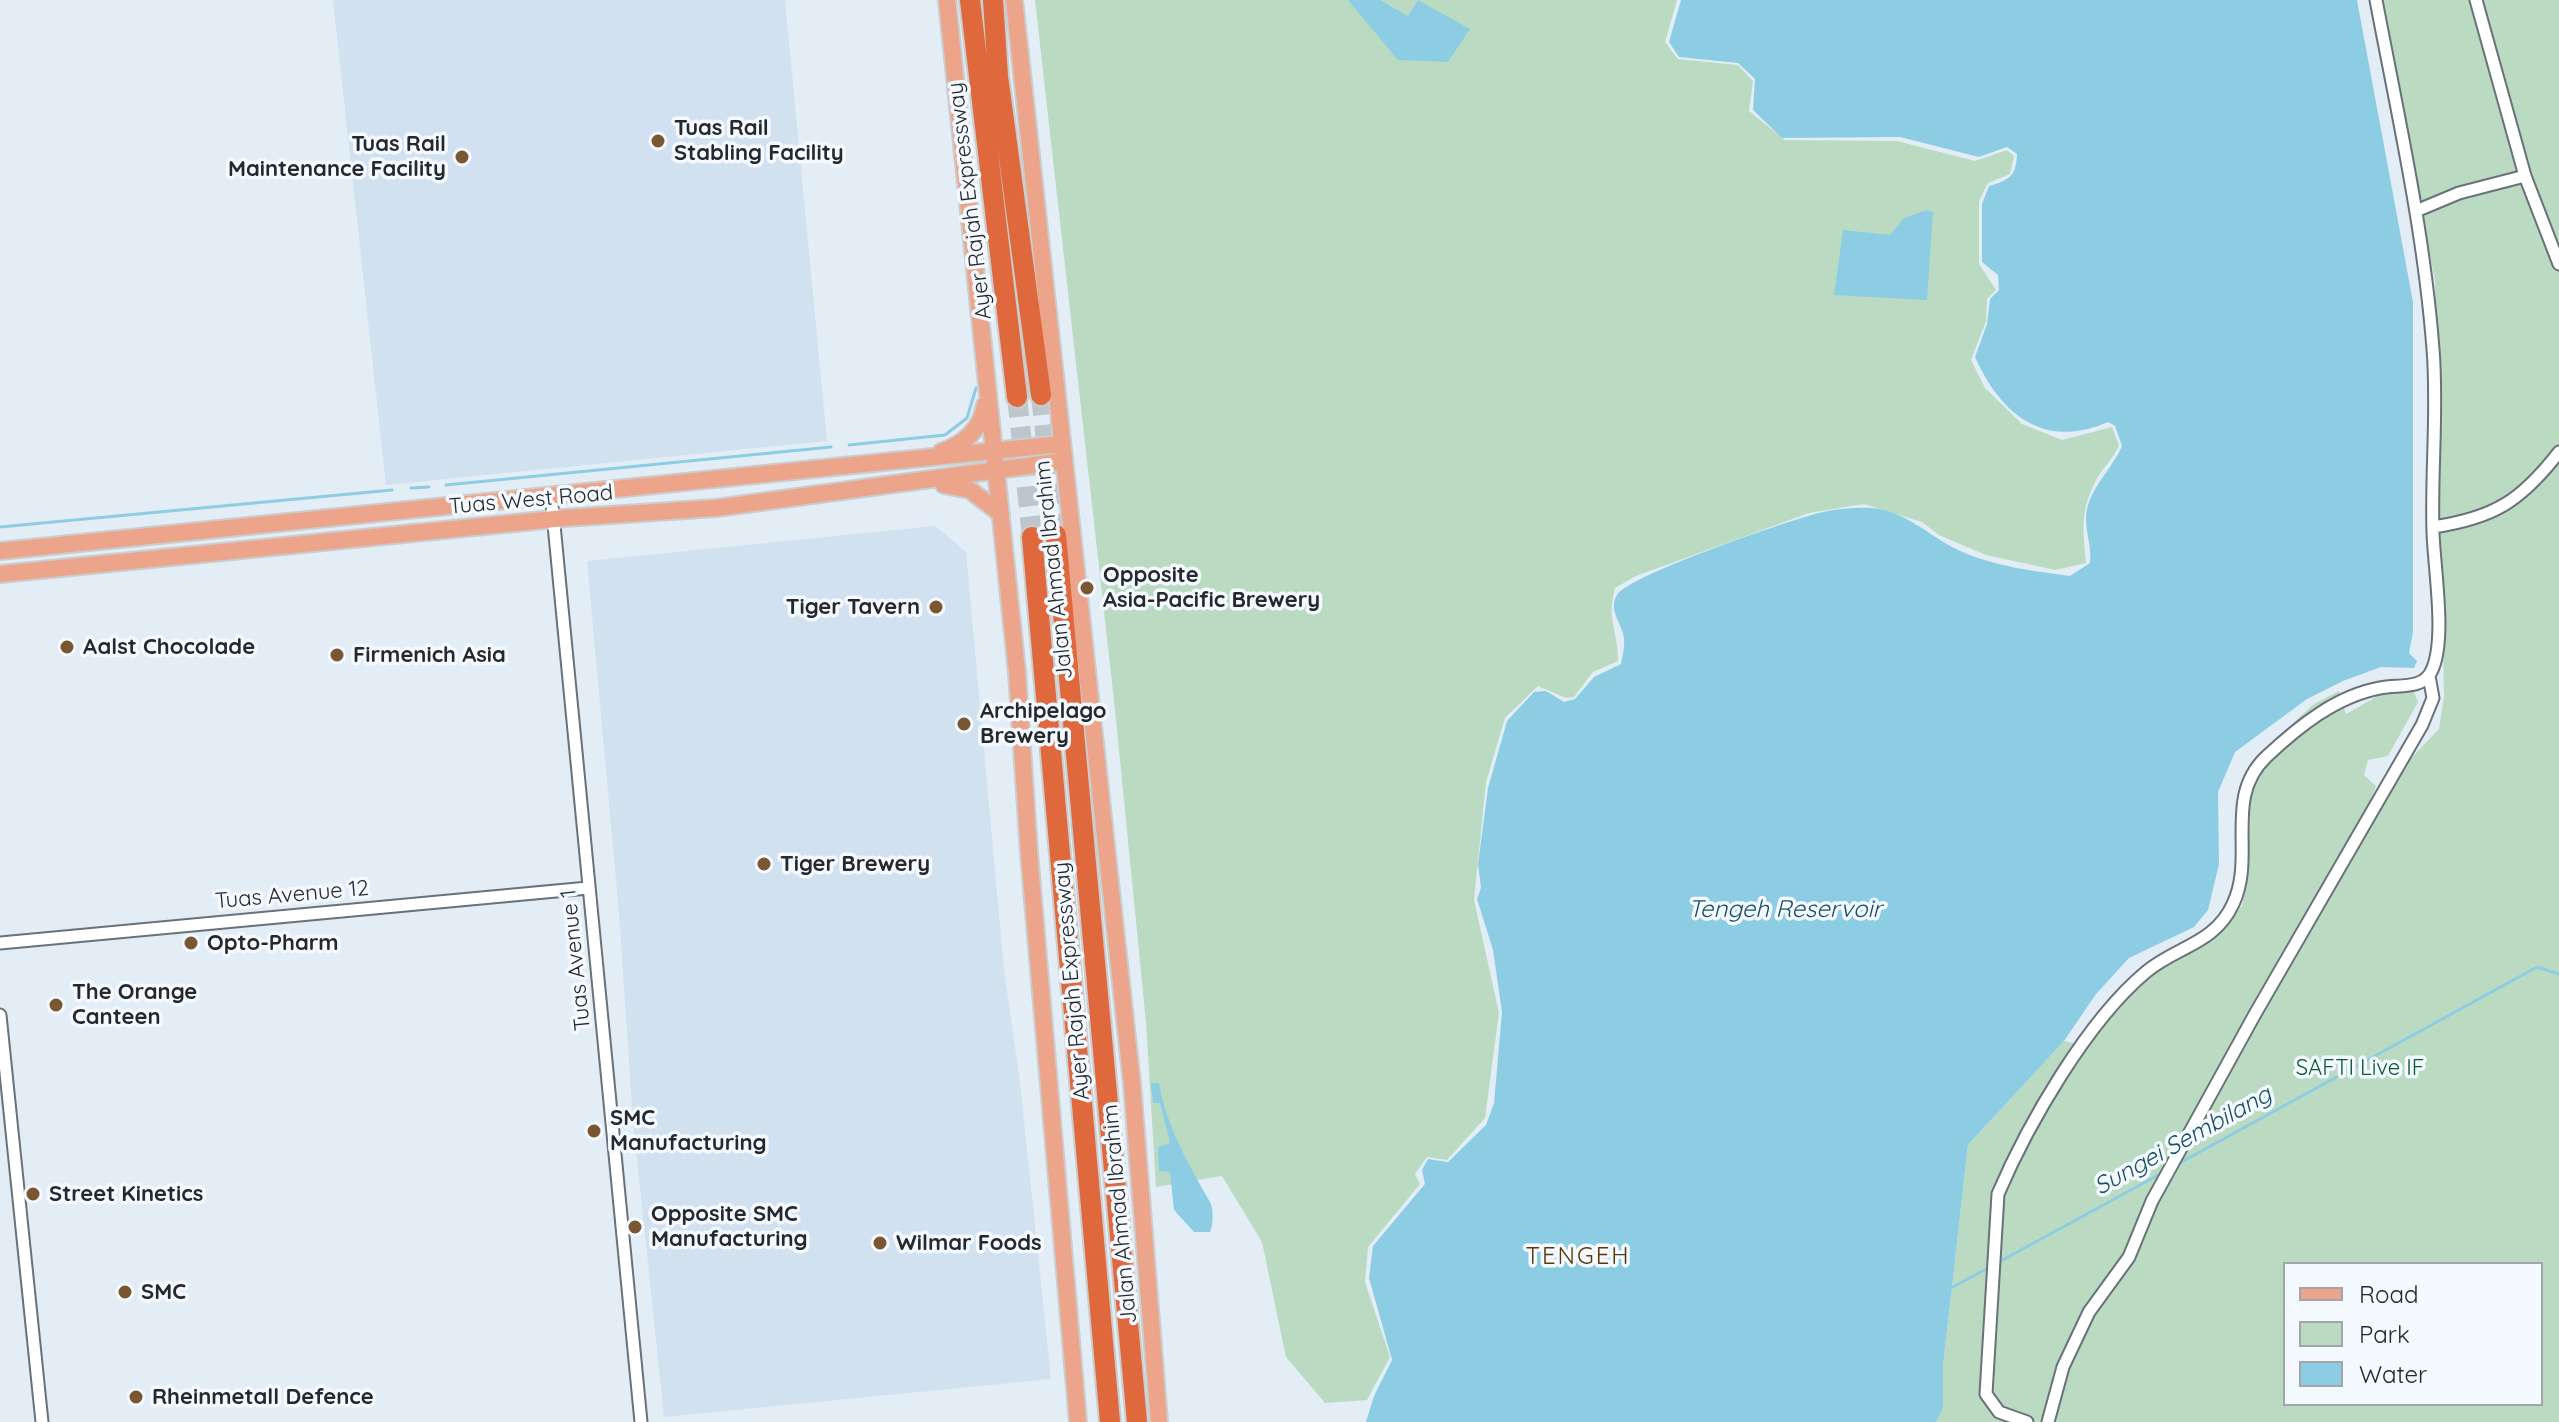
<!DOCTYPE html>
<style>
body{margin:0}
#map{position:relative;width:2559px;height:1422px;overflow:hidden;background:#e3edf5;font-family:Quicksand,sans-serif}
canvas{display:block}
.legend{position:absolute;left:2283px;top:1262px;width:260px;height:144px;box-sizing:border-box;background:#f3f9ff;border:2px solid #a1a6ab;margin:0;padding:10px 14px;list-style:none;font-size:24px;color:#26292c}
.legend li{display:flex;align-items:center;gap:16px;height:40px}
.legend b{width:40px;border:2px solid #a1a6ab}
</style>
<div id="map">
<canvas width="2559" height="1422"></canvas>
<ul class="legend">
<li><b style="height:10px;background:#eca48b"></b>Road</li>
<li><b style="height:22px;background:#badbc2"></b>Park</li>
<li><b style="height:22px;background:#8dcde3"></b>Water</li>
</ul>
</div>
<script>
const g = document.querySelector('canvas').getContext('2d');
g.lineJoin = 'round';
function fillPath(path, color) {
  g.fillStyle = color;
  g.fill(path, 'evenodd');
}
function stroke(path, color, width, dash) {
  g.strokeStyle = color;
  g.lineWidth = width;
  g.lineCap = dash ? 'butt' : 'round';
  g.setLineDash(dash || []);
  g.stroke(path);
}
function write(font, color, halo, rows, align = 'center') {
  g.font = font + ' Quicksand,sans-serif';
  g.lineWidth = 7;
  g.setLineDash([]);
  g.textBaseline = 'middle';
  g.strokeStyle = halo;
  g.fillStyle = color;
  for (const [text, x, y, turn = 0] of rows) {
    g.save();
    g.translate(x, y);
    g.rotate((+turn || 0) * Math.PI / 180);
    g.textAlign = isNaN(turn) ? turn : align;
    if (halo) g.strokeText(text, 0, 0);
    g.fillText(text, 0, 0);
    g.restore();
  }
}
const built = new Path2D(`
 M333,0H785L827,441L386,485Z
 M935,526L966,552L1004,970L1020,1082L1051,1379L664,1417L633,1120L619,913L587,561Z`);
const green = new Path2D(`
 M1035,0H1677L1665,42L1678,59L1738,65L1753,81L1749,111L1785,140L1897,141L1975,161L2007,150L2014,156L2010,174L1988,183L1979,201V264L1996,290L1987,299L1986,321L1971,360L1985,388L2022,424L2062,440L2112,427L2119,445C2113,460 2102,468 2095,482C2080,513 2083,530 2086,563L2055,570L1986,555L1939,535L1922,522L1864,504L1809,513L1636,576L1615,588C1606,621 1618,629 1618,661L1593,672L1574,697L1566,698L1538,686L1505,718L1486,782L1474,900L1499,1013L1485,1118L1447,1160L1427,1157L1415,1174L1420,1184L1368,1247L1365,1282L1390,1357L1367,1400L1325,1403L1286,1357L1262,1242L1222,1176L1156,1187L1146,1022L1114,700Z
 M2381,0H2559V1422H1936L1943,1407V1366L1968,1145L2064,1041L2087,1046L2149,974L2206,944L2242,906L2248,875L2251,778L2294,722L2314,704L2339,691L2346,714L2383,693L2413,690L2418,702L2388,756L2368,760L2364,775L2376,786L2368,807L2375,811L2411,758L2439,729L2444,696L2435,281ZM2285,1264H2541V1404H2285Z`);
const water = new Path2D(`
 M1348,0H1380L1408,16L1418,0L1470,29L1448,62L1398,60Z
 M1681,0H2357L2413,302V632L2409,653L2417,661L2414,668L2381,667L2343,681L2307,699L2235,752L2218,792L2219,864L2208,910L2194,927L2129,958L2096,994L2064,1041L1968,1145L1943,1366V1408L1936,1422H1366L1374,1396L1392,1360L1369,1278L1373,1246L1425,1184L1422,1170L1428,1159L1448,1162L1486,1125L1494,1103L1502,1012L1493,950L1477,899L1481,888L1478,864L1488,788L1507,721L1534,692L1546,691L1564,702L1575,699L1594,677L1621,664C1622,657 1625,648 1624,640C1624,625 1607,611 1617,595C1629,575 1792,519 1823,512C1837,509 1857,507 1872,508C1906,511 1929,536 1958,550C1992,566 2033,571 2070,576L2090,563C2092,548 2086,534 2086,519C2086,491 2112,470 2122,446L2115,426L2108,422C2044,450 2001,415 1975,357L1987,324L1990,299L1999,290L1998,275L1982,262V204L1989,186C2010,180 2016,176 2017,154L2007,147L1979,157L1900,137L1782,138L1753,110L1755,79L1738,63L1679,57L1669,42Z
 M1927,210L1933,212L1927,300L1834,295L1843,230L1890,235L1904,218Z
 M1151,1083H1159C1167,1128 1189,1165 1210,1202C1214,1209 1213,1226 1210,1232H1194L1174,1210L1170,1172L1159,1171L1158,1147L1170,1143L1160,1103H1153Z`);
const stream = new Path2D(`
 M849,445L945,435L967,418L976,388
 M446,485L831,447
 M411,488L429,487
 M0,527L392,490
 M2176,1165L2537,967L2559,974
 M1997,1263L2162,1173
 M1951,1288L1990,1267`);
const motorwayTunnel = new Path2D(`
 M1041,395L1056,535
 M1017,397L1032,537`);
const minor = new Path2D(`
 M2476,0L2525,176L2559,264
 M2416,211L2459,193L2525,176
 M551,494L641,1422
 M2433,527C2494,518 2521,501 2559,452
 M0,943L588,888
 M0,1015L42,1422
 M2027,1422L1999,1412L1986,1394L1998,1194C2028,1124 2087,1021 2146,972C2175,947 2215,944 2233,904C2256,856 2223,798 2266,757C2298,727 2336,696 2380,688C2397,684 2422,690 2431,672C2447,642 2434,568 2433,532C2431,471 2438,409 2433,349C2424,231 2398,116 2376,0
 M2048,1422L2063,1367L2089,1312L2129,1257L2152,1201L2255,1014L2422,725L2433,698L2429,676`);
const primary = new Path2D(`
 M947,0L1017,672L1029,853L1078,1422
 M1014,0L1132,1084L1159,1422
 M941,452C964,444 981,430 985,405
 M944,485L970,490L1001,514
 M0,551L1062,444
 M0,574L565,518L716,508L1064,461`);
const motorway = new Path2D(`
 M970,0L1017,397
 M993,0L998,76L1041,395
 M1056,535L1137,1422
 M1032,537L1110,1422`);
const markers = [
 [658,141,8,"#7a5730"],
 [462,157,8,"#7a5730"],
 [1087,588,8,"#7a5730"],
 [936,607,8,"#7a5730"],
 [67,647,8,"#7a5730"],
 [337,655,8,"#7a5730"],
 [964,724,8,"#7a5730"],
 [764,864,8,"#7a5730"],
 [191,943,8,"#7a5730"],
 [56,1005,8,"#7a5730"],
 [594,1131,8,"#7a5730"],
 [33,1194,8,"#7a5730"],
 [635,1227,8,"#7a5730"],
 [880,1243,8,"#7a5730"],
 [125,1292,8,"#7a5730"],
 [136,1397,8,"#7a5730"]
];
const poiNames = [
 ["Tuas Rail",674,128],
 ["Stabling Facility",674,153],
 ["Tuas Rail",446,144,"right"],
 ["Maintenance Facility",446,169,"right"],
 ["Opposite",1103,575],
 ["Asia-Pacific Brewery",1103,600],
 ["Tiger Tavern",920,607,"right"],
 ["Aalst Chocolade",83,647],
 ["Firmenich Asia",353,655],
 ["Archipelago",980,711],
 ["Brewery",980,736],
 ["Tiger Brewery",780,864],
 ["Opto-Pharm",207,943],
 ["The Orange",72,992],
 ["Canteen",72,1017],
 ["SMC",610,1118],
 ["Manufacturing",610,1143],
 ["Street Kinetics",49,1194],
 ["Opposite SMC",651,1214],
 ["Manufacturing",651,1239],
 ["Wilmar Foods",896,1243],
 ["SMC",141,1292],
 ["Rheinmetall Defence",152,1397]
];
const streetNames = [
 ["Ayer Rajah Expressway",970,201,-97],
 ["Tuas West Road",531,500,-5],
 ["Jalan Ahmad Ibrahim",1054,570,-96],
 ["Tuas Avenue 12",292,895,-5],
 ["Tuas Avenue 1",576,960,-96],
 ["Ayer Rajah Expressway",1072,981,-95],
 ["Jalan Ahmad Ibrahim",1120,1214,-95]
];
const parkNames = [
 ["SAFTI Live IF",2360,1068]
];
const waterNames = [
 ["Tengeh Reservoir",1785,910],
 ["Sungei Sembilang",2183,1141,-29]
];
const neighbourhoodNames = [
 ["TENGEH",1578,1257]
];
fillPath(built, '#d2e1ef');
fillPath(green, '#badbc2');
fillPath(water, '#8dcde3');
stroke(stream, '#8dcde3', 3);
stroke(motorwayTunnel, '#bdc6cd', 20, [20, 10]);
stroke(minor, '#697179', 15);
stroke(primary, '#cbcccc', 20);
stroke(motorway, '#cbcccc', 24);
stroke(minor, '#fff', 11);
stroke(primary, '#eca48b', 16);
stroke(motorway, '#e0683d', 20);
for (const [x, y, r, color] of markers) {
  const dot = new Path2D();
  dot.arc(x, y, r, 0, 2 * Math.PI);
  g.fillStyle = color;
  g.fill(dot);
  stroke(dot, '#f3f9ff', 3);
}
write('bold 22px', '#26292c', '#f3f9ff', poiNames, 'left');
write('22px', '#26292c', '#f3f9ff', streetNames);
write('22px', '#0a592d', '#f3f9ff', parkNames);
write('italic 24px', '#1a4f5f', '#f3f9ff', waterNames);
g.letterSpacing = '2px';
write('24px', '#5c3702', '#f3f9ff', neighbourhoodNames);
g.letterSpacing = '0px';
</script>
